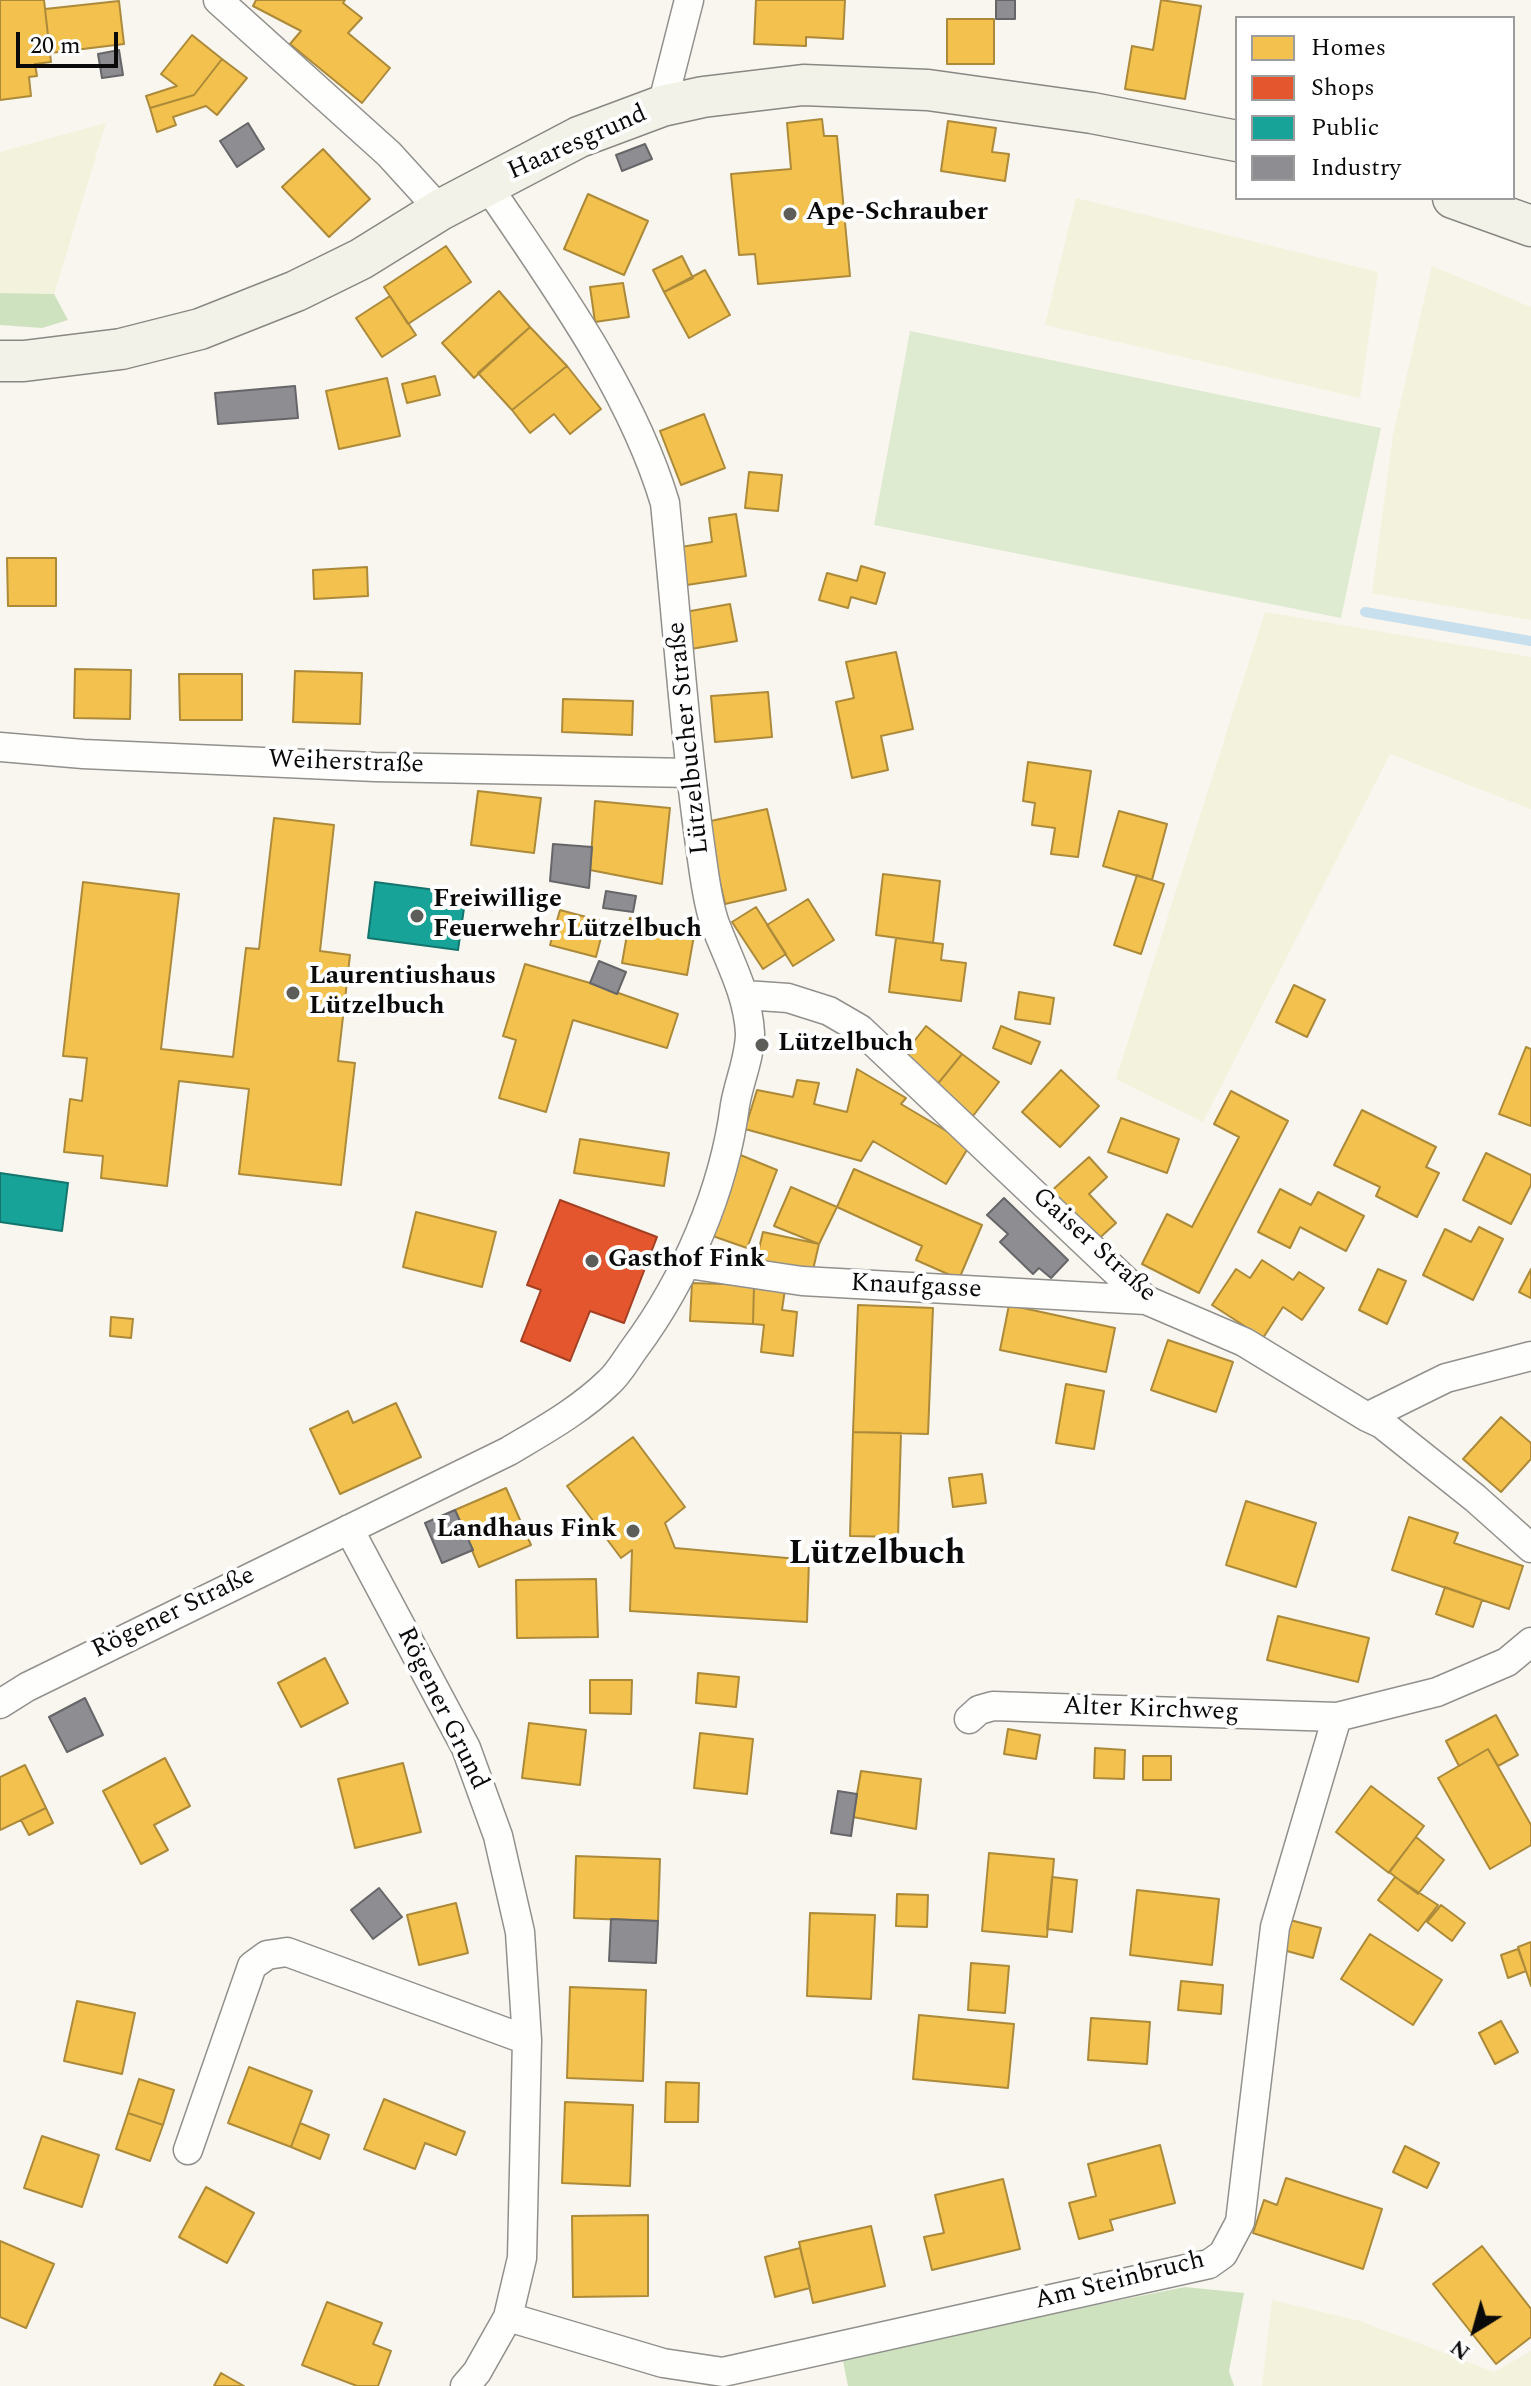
<!DOCTYPE html>
<meta charset="utf-8">
<style>
body{margin:0}
#map{position:relative;width:1531px;height:2386px;overflow:hidden;background:#f8f6ee;font-family:Spectral,serif}
canvas{display:block}
.legend{position:absolute;left:1235px;top:16px;width:280px;height:184px;box-sizing:border-box;background:#fff;border:2px solid #9d9d9d;margin:0;padding:10px 14px;list-style:none;font-size:24px;color:#0a0a0a}
.legend li{display:flex;align-items:center;gap:16px;height:40px}
.legend b{width:40px;border:2px solid #9d9d9d}
.north{position:absolute;left:1435px;top:2290px;width:80px;height:80px;-webkit-text-stroke:6px #fff;paint-order:stroke;rotate:217deg;font-size:22px;font-weight:700;line-height:32px;text-align:center;color:#0a0a0a}
.north::after{content:'';display:block;margin:auto;width:28px;height:36px;background:#0a0a0a;clip-path:polygon(50% 0,100% 100%,50% 72%,0 100%)}
.scale{position:absolute;left:16px;top:32px;width:102px;height:36px;box-sizing:border-box;border:4px solid #0a0a0a;border-top:0;padding-left:10px;font-size:24px;line-height:28px;white-space:nowrap;color:#0a0a0a;-webkit-text-stroke:6px #fff;paint-order:stroke}
</style>
<div id="map">
<canvas width="1531" height="2386"></canvas>
<ul class="legend">
<li><b style="height:22px;background:#f2c14e"></b>Homes</li>
<li><b style="height:22px;background:#e4572e"></b>Shops</li>
<li><b style="height:22px;background:#17a398"></b>Public</li>
<li><b style="height:22px;background:#8d8d92"></b>Industry</li>
</ul>
<div class="north">N</div>
<div class="scale">20 m</div>
</div>
<script>
const g = document.querySelector('canvas').getContext('2d');
g.lineJoin = 'round';
function fillPath(path, color) {
  g.fillStyle = color;
  g.fill(path, 'evenodd');
}
function stroke(path, color, width, dash) {
  g.strokeStyle = color;
  g.lineWidth = width;
  g.lineCap = dash ? 'butt' : 'round';
  g.setLineDash(dash || []);
  g.stroke(path);
}
function write(font, color, halo, rows, align = 'center') {
  g.font = font + ' Spectral,serif';
  g.lineWidth = 8;
  g.setLineDash([]);
  g.textBaseline = 'middle';
  g.strokeStyle = halo;
  g.fillStyle = color;
  for (const [text, x, y, turn = 0] of rows) {
    g.save();
    g.translate(x, y);
    g.rotate((+turn || 0) * Math.PI / 180);
    g.textAlign = isNaN(turn) ? turn : align;
    if (halo) g.strokeText(text, 0, 0);
    g.fillText(text, 0, 0);
    g.restore();
  }
}
const farmland = new Path2D(`
 M106,123L54,294L0,293V152Z
 M1076,198L1378,272L1360,398L1045,325Z
 M1432,266L1531,307V620L1372,593L1393,435Z
 M1265,612L1531,657V809L1390,754L1203,1122L1116,1079Z
 M1272,2300L1360,2321L1494,2372L1531,2351V2386H1262Z`);
const green = new Path2D(`
 M910,331L1381,428L1341,618L874,525Z`);
const forest = new Path2D(`
 M0,293L54,294L68,320L42,328L0,325Z
 M1185,2287L1244,2293L1229,2371L1234,2386H848L842,2356Z`);
const homes = new Path2D(`
 M0,0H44L51,62L35,64L37,76L29,77L31,96L0,100Z
 M256,0H345L343,3L362,18L348,33L390,68L362,103L290,44L301,31L253,6Z
 M756,0H845L843,39L806,37V46L754,44Z
 M1161,0L1201,6L1185,99L1125,89L1132,46L1153,50Z
 M119,1L124,44L50,53L45,9Z
 M947,19H994V64H947Z
 M192,35L222,59L194,95L150,108L146,96L177,86L161,74Z
 M222,59L247,78L217,115L206,106L173,117L176,125L157,132L150,108L194,95Z
 M822,119L824,136H837L850,276L758,284L755,254L739,255L731,174L791,169L787,123Z
 M948,121L996,128L992,152L1009,154L1005,181L941,171Z
 M323,149L370,199L329,237L282,187Z
 M588,194L648,221L624,275L564,249Z
 M446,246L471,282L408,324L384,287Z
 M682,256L693,278L664,292L653,270Z
 M705,270L730,315L689,338L664,292Z
 M623,283L629,317L595,322L590,287Z
 M499,291L530,327L474,378L442,343Z
 M390,296L416,335L382,357L356,318Z
 M530,327L567,366L512,410L478,373Z
 M567,366L601,409L570,434L554,414L530,433L512,410Z
 M435,376L440,395L407,403L402,384Z
 M387,378L400,436L339,449L326,391Z
 M704,414L725,468L681,485L660,431Z
 M749,472L782,475L778,511L745,508Z
 M736,514L746,576L687,585L681,547L712,542L709,518Z
 M7,558H56V606H8Z
 M861,566L885,573L876,604L851,597L848,608L819,600L827,573L857,581Z
 M367,567L368,596L314,599L313,570Z
 M730,604L737,641L691,649L685,612Z
 M896,652L913,729L881,736L888,770L852,778L836,702L854,698L846,662Z
 M75,669L131,670L130,719L74,718Z
 M295,671L362,673L360,724L293,722Z
 M179,674H242V720H180Z
 M768,692L772,737L715,742L711,696Z
 M563,699L633,701L632,735L562,732Z
 M1028,762L1091,771L1078,857L1051,854L1055,828L1032,825L1035,803L1023,801Z
 M478,791L541,798L534,853L471,845Z
 M595,801L670,808L662,884L590,870Z
 M767,809L786,890L725,904L706,822Z
 M1119,811L1167,824L1152,880L1103,866Z
 M274,818L334,825L320,951L350,955L338,1061L355,1063L341,1185L239,1174L249,1089L179,1081L167,1186L101,1178L103,1156L64,1152L70,1099L82,1101L87,1058L63,1056L83,882L179,894L161,1049L233,1057L246,948L259,949Z
 M883,874L940,881L933,943L876,935Z
 M1137,875L1164,884L1141,954L1114,945Z
 M808,899L834,940L793,966L767,925Z
 M756,907L786,954L763,969L732,922Z
 M560,910L605,922L596,957L550,945Z
 M630,918L695,930L687,975L622,963Z
 M896,938L943,944L941,960L966,963L961,1001L889,992Z
 M525,964L590,983L678,1014L667,1048L573,1020L546,1112L499,1098L516,1040L503,1036Z
 M1294,985L1325,1000L1307,1037L1276,1022Z
 M1019,992L1054,998L1050,1024L1015,1019Z
 M926,1026L962,1054L936,1086L901,1058Z
 M1001,1026L1040,1042L1031,1064L993,1048Z
 M1526,1047L1531,1049V1126L1499,1114Z
 M962,1054L999,1082L973,1116L936,1086Z
 M857,1069L906,1098L901,1104L970,1145L946,1184L873,1141L861,1161L745,1129L757,1090L793,1097L797,1080L819,1083L814,1104L847,1112Z
 M1061,1070L1099,1106L1060,1147L1022,1112Z
 M1231,1091L1288,1121L1199,1293L1142,1264L1167,1214L1192,1227L1239,1137L1214,1124Z
 M1362,1110L1436,1147L1426,1167L1439,1173L1417,1217L1376,1196L1380,1187L1334,1165Z
 M1121,1118L1179,1139L1167,1173L1108,1152Z
 M580,1139L669,1153L664,1186L574,1173Z
 M1486,1153L1531,1175V1185L1511,1224L1463,1200Z
 M738,1154L777,1170L747,1248L707,1234Z
 M1089,1157L1107,1177L1089,1194L1116,1223L1094,1243L1048,1194Z
 M854,1169L982,1225L959,1279L916,1260L922,1246L837,1207Z
 M791,1187L837,1207L819,1244L774,1226Z
 M1280,1189L1311,1205L1318,1192L1364,1216L1346,1251L1300,1227L1290,1248L1258,1232Z
 M416,1212L496,1232L482,1287L403,1267Z
 M1479,1227L1503,1239L1473,1300L1423,1275L1445,1229L1471,1242Z
 M763,1232L819,1244L812,1274L756,1261Z
 M1262,1260L1293,1280L1299,1272L1324,1288L1302,1320L1283,1307L1263,1338L1212,1305L1236,1269L1250,1278Z
 M1378,1269L1406,1281L1387,1324L1359,1310Z
 M1531,1269V1298L1519,1292Z
 M692,1283L754,1285L753,1324L690,1321Z
 M754,1285L785,1289L782,1310L797,1312L793,1356L761,1352L764,1325L753,1324Z
 M858,1305L933,1308L928,1434L853,1432Z
 M1009,1305L1115,1328L1106,1372L1000,1350Z
 M111,1317L133,1319L131,1338L110,1336Z
 M1168,1340L1233,1362L1216,1412L1151,1390Z
 M1066,1384L1104,1391L1094,1449L1056,1443Z
 M396,1403L421,1457L340,1494L310,1429L348,1411L353,1423Z
 M1501,1417L1531,1443V1459L1501,1492L1463,1459Z
 M853,1432L901,1433L898,1537L850,1536Z
 M633,1437L685,1507L665,1523L675,1548L809,1560L807,1622L630,1611L632,1550L621,1558L567,1486Z
 M982,1474L986,1503L953,1507L949,1478Z
 M506,1488L531,1545L479,1567L455,1510Z
 M1246,1501L1316,1523L1296,1587L1226,1565Z
 M1409,1517L1458,1533L1454,1543L1523,1566L1509,1609L1392,1570Z
 M596,1579L598,1637L517,1638L516,1580Z
 M1445,1587L1482,1600L1473,1627L1436,1614Z
 M1278,1616L1369,1638L1358,1682L1267,1660Z
 M325,1658L348,1703L301,1727L278,1683Z
 M698,1673L739,1677L736,1707L696,1703Z
 M590,1680H632L631,1714L590,1713Z
 M1496,1715L1518,1755L1498,1766L1488,1749L1459,1766L1446,1741Z
 M529,1723L586,1730L580,1785L522,1778Z
 M1008,1729L1040,1735L1036,1759L1004,1754Z
 M700,1733L753,1739L747,1794L694,1788Z
 M1095,1748L1125,1750L1124,1779L1094,1778Z
 M1488,1749L1531,1825V1845L1490,1869L1438,1778Z
 M1143,1756H1171V1780H1143Z
 M165,1758L190,1806L154,1825L168,1850L141,1864L103,1791Z
 M403,1763L421,1832L355,1848L338,1779Z
 M25,1765L46,1808L0,1830V1777Z
 M861,1771L921,1779L916,1829L853,1817Z
 M1371,1786L1424,1826L1389,1873L1336,1832Z
 M46,1808L53,1823L29,1835L21,1820Z
 M1416,1837L1444,1860L1418,1894L1389,1872Z
 M989,1853L1054,1859L1047,1937L982,1931Z
 M576,1856L660,1859L658,1921L574,1918Z
 M1052,1877L1077,1880L1072,1932L1047,1929Z
 M1395,1877L1438,1905L1418,1931L1378,1900Z
 M1137,1890L1219,1899L1212,1965L1130,1955Z
 M897,1894L928,1895L927,1927L896,1926Z
 M456,1903L468,1953L419,1965L407,1915Z
 M1441,1905L1465,1923L1452,1941L1427,1922Z
 M810,1913L875,1915L871,1999L807,1996Z
 M1290,1920L1321,1928L1313,1958L1283,1950Z
 M1370,1934L1442,1980L1413,2025L1341,1979Z
 M1531,1942V1986L1518,1947Z
 M1518,1949L1526,1971L1508,1978L1501,1955Z
 M971,1963L1009,1966L1005,2013L968,2010Z
 M1181,1981L1223,1985L1221,2014L1178,2010Z
 M570,1987L646,1990L643,2081L567,2078Z
 M77,2001L135,2013L122,2074L64,2061Z
 M919,2015L1014,2024L1008,2088L913,2079Z
 M1091,2018L1150,2022L1147,2064L1088,2060Z
 M1501,2021L1518,2052L1495,2064L1479,2033Z
 M249,2067L312,2091L291,2147L228,2123Z
 M139,2079L174,2090L163,2125L128,2113Z
 M666,2082L699,2083L698,2122H665Z
 M384,2099L465,2132L456,2155L425,2143L415,2169L364,2149Z
 M565,2102L633,2105L630,2186L562,2183Z
 M128,2113L163,2125L150,2161L116,2149Z
 M300,2123L329,2135L320,2159L291,2147Z
 M42,2136L99,2155L82,2207L24,2188Z
 M1160,2145L1175,2203L1110,2220L1113,2230L1079,2239L1069,2203L1096,2196L1088,2164Z
 M1405,2146L1439,2163L1427,2188L1393,2172Z
 M1286,2178L1382,2209L1363,2269L1253,2233L1264,2200L1277,2205Z
 M1003,2179L1020,2249L932,2270L924,2237L944,2233L935,2195Z
 M206,2187L254,2213L227,2263L179,2237Z
 M648,2215V2296L573,2297L572,2216Z
 M871,2226L885,2286L813,2303L799,2242Z
 M0,2241L54,2264L26,2328L0,2317Z
 M1482,2246L1531,2309V2337L1496,2364L1433,2284Z
 M800,2248L810,2288L775,2297L765,2257Z
 M327,2302L382,2323L373,2344L391,2351L378,2386H357L302,2365Z
 M221,2373L244,2386H214Z`);
const shops = new Path2D(`
 M560,1200L657,1237L624,1323L590,1311L570,1361L521,1341L541,1290L527,1285Z`);
const public = new Path2D(`
 M375,882L466,894L458,950L368,938Z
 M0,1173L68,1183L62,1231L0,1222Z`);
const industry = new Path2D(`
 M996,0H1015V19H996Z
 M119,50L123,75L102,78L98,54Z
 M248,123L264,149L237,167L220,141Z
 M645,144L652,159L622,171L616,155Z
 M295,386L298,418L218,424L215,393Z
 M553,844L592,847L589,888L550,881Z
 M606,891L636,896L633,912L603,908Z
 M599,961L626,972L617,994L590,983Z
 M1004,1198L1068,1260L1051,1278L1039,1268L1033,1274L1000,1242L1008,1234L987,1215Z
 M455,1510L473,1550L442,1563L425,1523Z
 M85,1698L103,1735L67,1752L49,1717Z
 M838,1791L857,1794L851,1836L831,1833Z
 M379,1888L402,1917L373,1939L351,1910Z
 M611,1919L658,1921L656,1963L609,1961Z`);
const stream = new Path2D(`
 M1365,612L1531,641`);
const street = new Path2D(`
 M218,0L389,154L440,210
 M662,106L689,0
 M0,747L83,754L375,767L691,773
 M745,995L788,998L829,1011L860,1029L1146,1300L1244,1342L1367,1417L1382,1424L1475,1498L1531,1548
 M688,1264L802,1281L1146,1300
 M1367,1417L1446,1378L1531,1356
 M349,1529L466,1748L498,1836L520,1932L527,2040L522,2258L508,2317L477,2372L465,2386
 M0,1704L27,1687L509,1451C544,1430 579,1411 609,1382C619,1373 626,1360 634,1349C686,1279 724,1190 735,1105C739,1081 750,1058 750,1033C748,994 729,961 715,924C708,905 705,880 702,859C685,741 677,622 665,503C631,389 553,283 487,185
 M969,1719L979,1710L993,1706L1337,1717
 M188,2150L252,1966L267,1955L287,1952L527,2040
 M508,2317L663,2363L723,2372L1209,2264L1223,2254L1240,2222L1275,1927L1337,1717L1437,1692L1507,1662L1531,1642`);
const secondary = new Path2D(`
 M1453,198L1531,226
 M0,361H24L121,349L200,329L296,291L361,259L440,210L579,137L662,106L703,97L803,85L928,90L1092,113L1237,141`);
const markers = [
 [790,214,8,"#5d5d5a"],
 [417,916,8,"#5d5d5a"],
 [293,993,8,"#5d5d5a"],
 [762,1045,8,"#5d5d5a"],
 [592,1261,8,"#5d5d5a"],
 [633,1531,8,"#5d5d5a"]
];
const streetNames = [
 ["Haaresgrund",578,144,-24],
 ["Lützelbucher Straße",690,738,-96],
 ["Weiherstraße",346,764,2],
 ["Gaiser Straße",1093,1246,42],
 ["Knaufgasse",916,1288,3],
 ["Rögener Straße",174,1614,-26],
 ["Rögener Grund",441,1709,64],
 ["Alter Kirchweg",1151,1711,2],
 ["Am Steinbruch",1120,2282,-14]
];
const poiNames = [
 ["Ape-Schrauber",806,214],
 ["Freiwillige",433,901],
 ["Feuerwehr Lützelbuch",433,931],
 ["Laurentiushaus",309,978],
 ["Lützelbuch",309,1008],
 ["Lützelbuch",778,1045],
 ["Gasthof Fink",608,1261],
 ["Landhaus Fink",617,1531,"right"]
];
const districtNames = [
 ["Lützelbuch",877,1556]
];
fillPath(farmland, '#f3f2dc');
fillPath(green, '#dfebd0');
fillPath(forest, '#cfe2bf');
fillPath(homes, '#f2c14e');
stroke(homes, '#ac8a3a', 2);
fillPath(shops, '#e4572e');
stroke(shops, '#a34023', 2);
fillPath(public, '#17a398');
stroke(public, '#13756d', 2);
fillPath(industry, '#8d8d92');
stroke(industry, '#666669', 2);
stroke(stream, '#c8dfee', 10);
stroke(street, '#91908d', 31);
stroke(secondary, '#888783', 43);
stroke(street, '#fefefc', 28);
stroke(secondary, '#f2f2e8', 40);
for (const [x, y, r, color] of markers) {
  const dot = new Path2D();
  dot.arc(x, y, r, 0, 2 * Math.PI);
  g.fillStyle = color;
  g.fill(dot);
  stroke(dot, '#fff', 3);
}
write('26px', '#0a0a0a', '#fff', streetNames);
write('bold 26px', '#0a0a0a', '#fff', poiNames, 'left');
write('bold 34px', '#0a0a0a', '#fff', districtNames);
</script>
